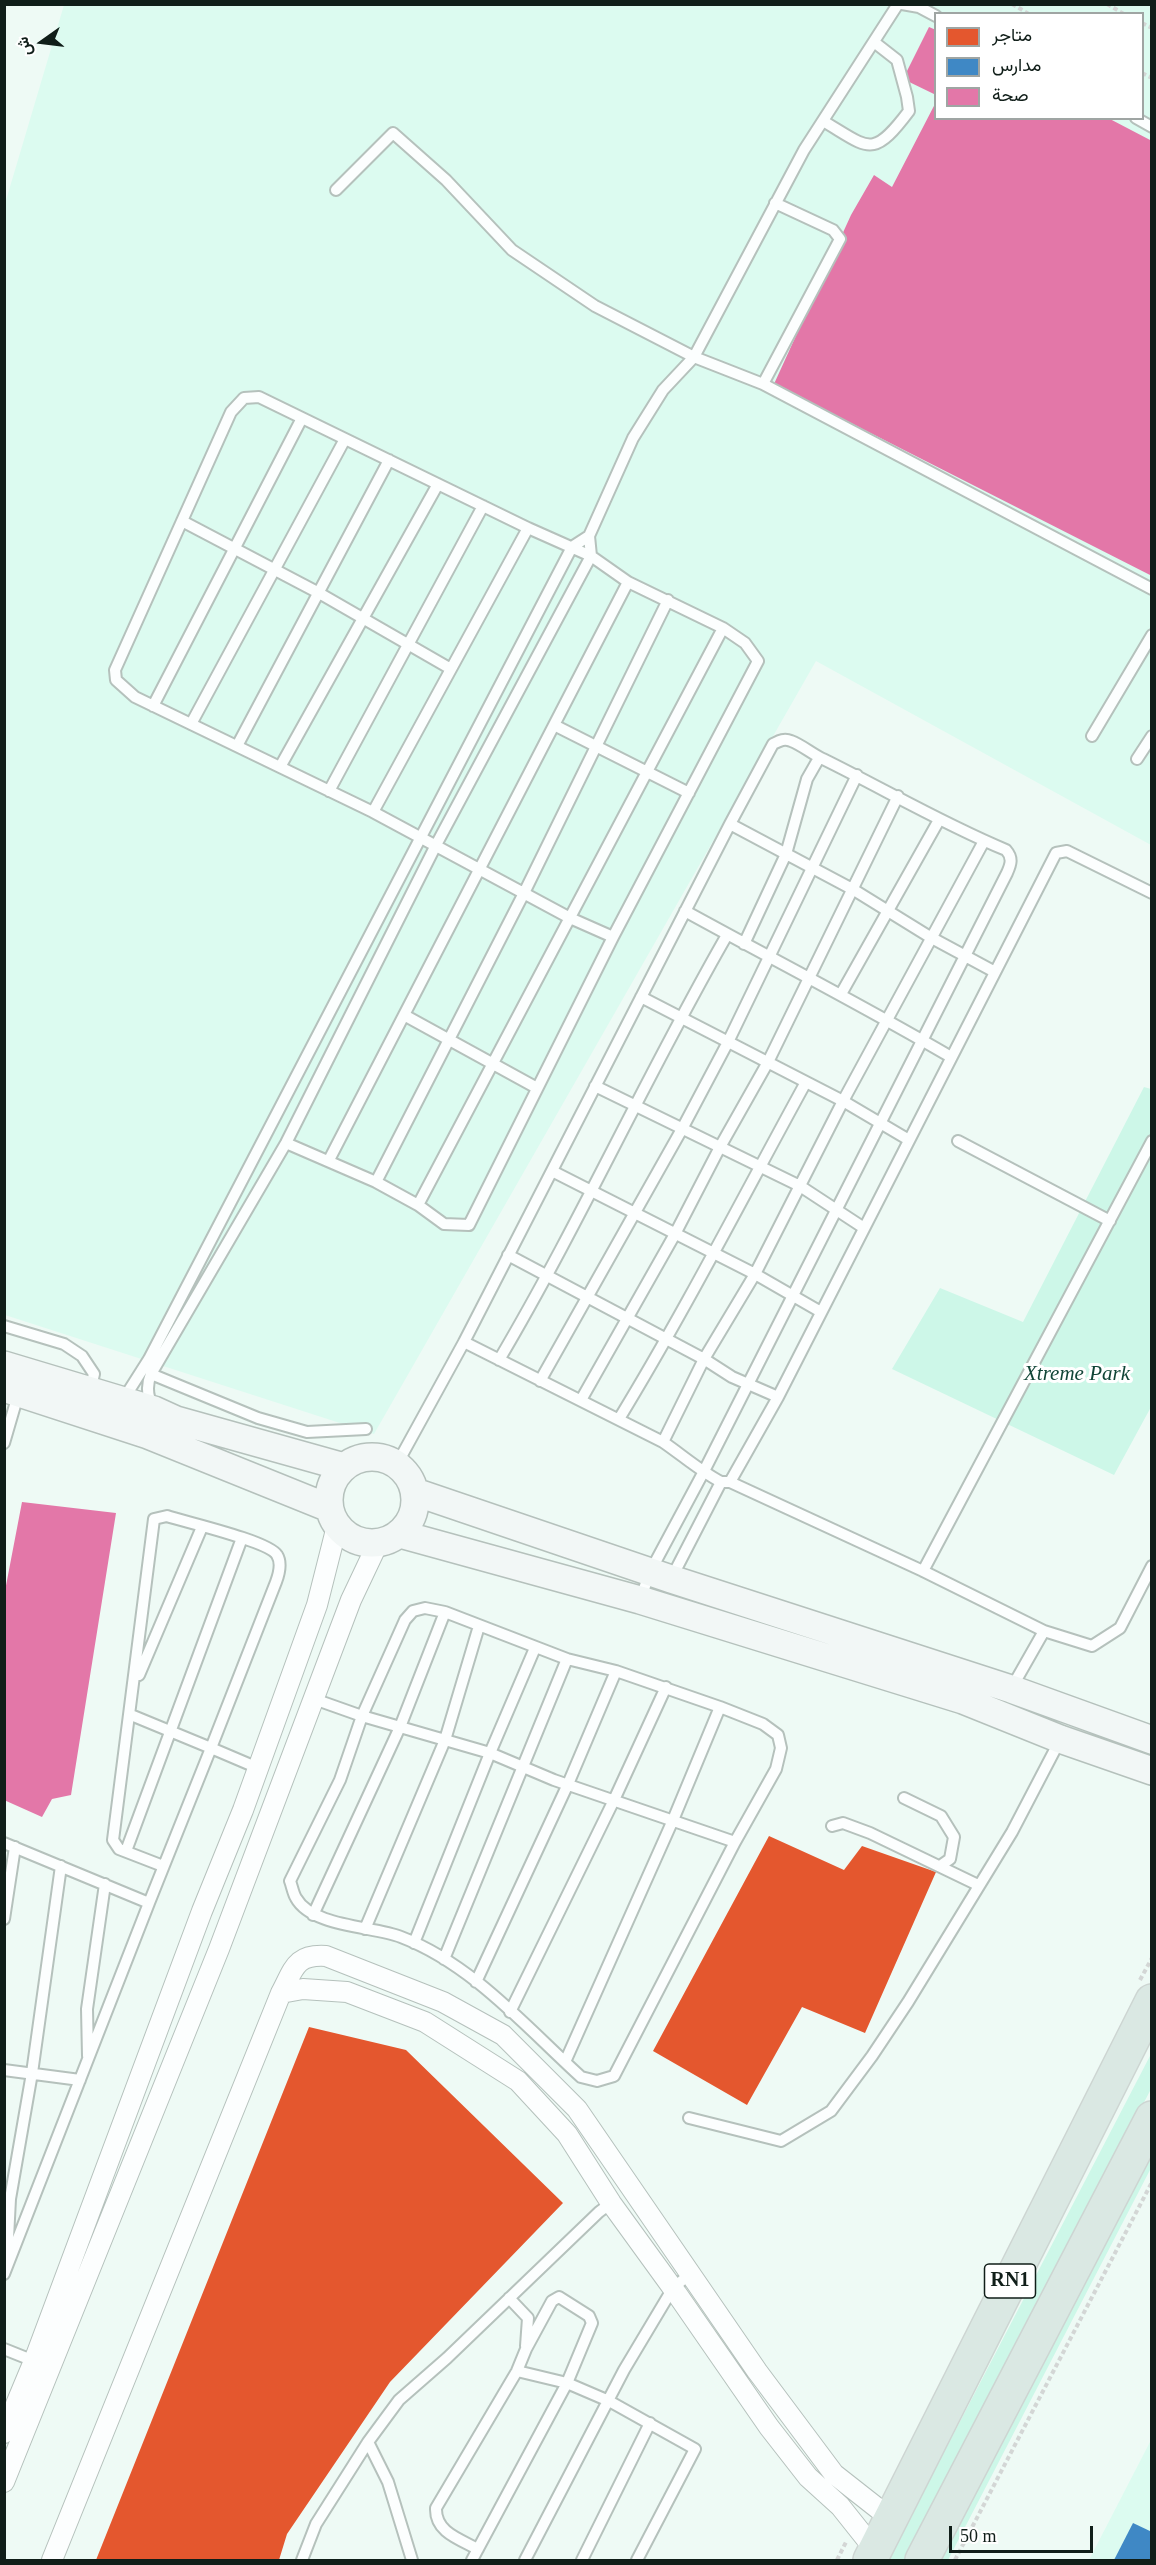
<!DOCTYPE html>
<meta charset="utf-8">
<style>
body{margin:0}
#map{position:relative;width:1156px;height:2565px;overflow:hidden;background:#eefaf5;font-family:"Times New Roman",Vazirmatn,serif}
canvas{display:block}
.frame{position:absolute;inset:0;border:6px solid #101e19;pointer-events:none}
.legend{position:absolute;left:934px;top:12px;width:210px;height:108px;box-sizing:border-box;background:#fff;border:2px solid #9fa5a3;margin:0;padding:8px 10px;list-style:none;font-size:18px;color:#101e19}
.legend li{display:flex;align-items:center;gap:12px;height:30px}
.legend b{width:30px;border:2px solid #9fa5a3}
.north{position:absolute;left:12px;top:12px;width:60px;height:60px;-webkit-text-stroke:4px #fff;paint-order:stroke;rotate:256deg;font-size:16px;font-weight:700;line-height:24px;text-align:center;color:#101e19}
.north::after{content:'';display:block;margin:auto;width:21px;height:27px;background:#101e19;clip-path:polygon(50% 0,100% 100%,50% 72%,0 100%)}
.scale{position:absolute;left:949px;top:2526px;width:144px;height:27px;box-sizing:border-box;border:3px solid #101e19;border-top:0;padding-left:8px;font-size:18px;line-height:21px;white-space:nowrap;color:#101e19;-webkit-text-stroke:4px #fff;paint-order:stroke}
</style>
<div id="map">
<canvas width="1156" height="2565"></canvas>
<div class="frame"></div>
<ul class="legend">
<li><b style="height:16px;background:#e4572e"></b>متاجر</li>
<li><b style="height:16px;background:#3f88c5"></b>مدارس</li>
<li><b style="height:16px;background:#e377a8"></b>صحة</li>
</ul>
<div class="north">ش</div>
<div class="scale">50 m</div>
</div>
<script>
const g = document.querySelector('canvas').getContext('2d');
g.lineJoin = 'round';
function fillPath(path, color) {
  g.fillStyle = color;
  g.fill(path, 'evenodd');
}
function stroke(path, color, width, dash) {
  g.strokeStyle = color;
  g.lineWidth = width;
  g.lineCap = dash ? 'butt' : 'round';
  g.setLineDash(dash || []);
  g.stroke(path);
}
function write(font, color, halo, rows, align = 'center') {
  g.font = font + ' "Times New Roman",serif';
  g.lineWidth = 6;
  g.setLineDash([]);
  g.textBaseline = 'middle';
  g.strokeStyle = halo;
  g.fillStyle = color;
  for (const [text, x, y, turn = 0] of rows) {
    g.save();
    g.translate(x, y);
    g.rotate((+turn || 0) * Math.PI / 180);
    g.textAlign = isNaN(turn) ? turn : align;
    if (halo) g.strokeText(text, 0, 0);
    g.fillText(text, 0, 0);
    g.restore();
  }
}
const built = new Path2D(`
 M64,5H1151V845L816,661L374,1434L5,1315L4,207ZM936,14H1142V118H936Z
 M1151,2440V2560H1089Z`);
const green = new Path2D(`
 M1144,1087L1151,1089V1407L1114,1475L892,1369L940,1288L1023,1322Z
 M1151,2054V2089L906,2560H888Z
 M1151,2154V2168L948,2560H940Z`);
const shops = new Path2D(`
 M769,1836L844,1870L862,1846L936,1872L865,2033L802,2007L747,2105L653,2051Z
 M309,2027L406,2050L563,2203L390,2382L287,2534L279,2560H96Z`);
const schools = new Path2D(`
 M1133,2523L1152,2532V2560H1114Z`);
const health = new Path2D(`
 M929,27L936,30V95L903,79Z
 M936,102V118H1108L1152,141V576L774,384L851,215L874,175L892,187Z
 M22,1502L116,1513L71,1795L52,1799L42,1817L4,1800V1596Z`);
const path = new Path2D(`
 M1012,4L1029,14
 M1107,4L1124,14
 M1142,23L1152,28
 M1142,73L1152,78
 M1140,1980L1152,1958
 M837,2560L846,2542
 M955,2560L1152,2182`);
const lane = new Path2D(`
 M902,4L919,7L936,16
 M1136,118L1152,127
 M823,121C869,148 872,160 909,111L907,97L897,60L874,42
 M336,190L393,133L446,180L512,250L595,306L694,357L804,150L898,4
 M763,384L840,239L833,230L775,203
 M182,521L319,593L451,669
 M153,706L302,418
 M191,724L345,439
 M554,725L689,793
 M1092,736L1152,635
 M237,746L389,460
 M1137,759L1152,736
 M280,767L438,484
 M329,791L483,506
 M373,812L528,528
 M730,824L854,890L930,937L995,972
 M685,911C774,960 864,1006 951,1057
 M744,944L786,854L807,779L819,758
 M841,994L939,820
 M641,997L843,1101L909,1140
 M404,1015L537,1088
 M595,1086L800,1186L864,1228
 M958,1141L1110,1221
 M286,1143L376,1182L418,1205L444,1224L469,1225L613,937L758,661L745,643L723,628L628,582L591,556L528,528L259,397L244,398L231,412L115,670L116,680L135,697L373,812L570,918L613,937
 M329,1160L628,582
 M552,1171L755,1274L821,1312
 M376,1182L524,893L668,600
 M418,1205L723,628
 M508,1255L704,1359L732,1377L778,1397
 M4,1326L64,1344L82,1356L94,1374L90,1391
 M464,1342L663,1442C682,1455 700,1471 721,1482
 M499,1360C581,1221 647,1074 727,935
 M151,1374L258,1418L307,1432L366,1429
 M540,1381L682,1129L728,1042L857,775
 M123,1400L149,1359L572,547L589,536
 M581,1400L675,1234L720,1147L768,1062L898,796
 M153,1407C147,1396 146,1386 151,1374L286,1143L436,845L591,556L589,536L633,438L663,390L694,357L763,384L1152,589
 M619,1419C686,1309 744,1195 806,1082
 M663,1442L704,1359L755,1274L843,1101L984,841
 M4,1443L18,1395
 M397,1464L464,1342L730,824L773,744C779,741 784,738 791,741C802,745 812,754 823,759C884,789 943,824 1006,850C1013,858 1011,864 1007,873L703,1473L650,1572L640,1600
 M730,1482L778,1397L1056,853L1067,851L1152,893
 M923,1571L1152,1141
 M671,1579L721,1482H730L923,1571L1044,1631L1011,1689
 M425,1608L445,1612L567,1659L616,1671L720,1707L763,1724L778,1735L781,1748L776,1769L735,1842L614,2076L597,2081L581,2077C526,2027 472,1964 401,1937C373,1926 312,1927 296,1898C293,1893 292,1886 290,1881L340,1780L362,1716L405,1620L413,1611Z
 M1044,1631L1092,1646L1120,1628L1152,1566
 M139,1675L202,1527
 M314,1699L362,1716L490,1753L554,1780L735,1842
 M131,1715L211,1748L276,1582C279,1574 282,1563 277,1555C269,1541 185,1522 167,1516L154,1519L113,1840L119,1849L163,1866
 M904,1798L941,1816L954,1837L950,1859L940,1866
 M832,1826L843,1823L870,1833L978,1885
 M4,1843L149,1903L4,2274
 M126,1851L242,1538
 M149,1903L211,1748L258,1768
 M313,1915L400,1727L445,1612
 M4,1919L15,1847
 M365,1929L445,1740L479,1626
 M414,1943L490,1753L535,1648
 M444,1959L567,1659
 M476,1982L568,1784L616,1671
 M510,2012L614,1800L666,1687
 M88,2056L87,2009L105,1884
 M565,2062L673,1820L720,1707
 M4,2070L80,2080
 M689,2118L781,2141L831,2111L872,2056L908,2002L1012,1832L1060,1740
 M7,2258L10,2199L32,2073L61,1866
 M509,2298L528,2318L526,2346
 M4,2349L34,2361
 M517,2371L567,2383L609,2401L695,2449L637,2560
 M368,2442L388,2482L412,2560
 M302,2560L316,2524L368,2442L399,2400L447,2358L599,2212L611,2203
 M472,2560L567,2383L592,2323L589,2316L559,2297L552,2301L526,2349L517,2371L436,2508C435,2532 459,2539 478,2549
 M525,2560L624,2370L673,2288L690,2274
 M582,2560L650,2423`);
const street = new Path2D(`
 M281,1993L303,1989L347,1992L425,2022L518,2081L567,2134L611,2203L677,2294L769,2427L808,2477L840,2506L875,2550
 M4,2433L34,2361L202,1911L243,1810L317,1605L337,1526
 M4,2482L219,1949L351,1600L378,1543
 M52,2560L281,1993C294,1969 295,1954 326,1956L443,2002L503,2035L577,2109L757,2371L834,2474L890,2518`);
const secondary = new Path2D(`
 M4,1365L154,1410L176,1420L344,1467
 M4,1388L148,1435L329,1508
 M329 1500a43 43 0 1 1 86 0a43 43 0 1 1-86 0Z
 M415,1492L671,1579L1011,1689L1152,1740
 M400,1534L640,1600L963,1700L1060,1739L1152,1771`);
const highway = new Path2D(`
 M870,2560L1152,2001
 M922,2560L1152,2118`);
const shields = [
 [1010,2281,51]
];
const shieldNames = [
 ["RN1",1010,2281]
];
const parkNames = [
 ["Xtreme Park",1077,1374]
];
fillPath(built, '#dcfbf0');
fillPath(green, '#cdf7e8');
fillPath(shops, '#e4572e');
fillPath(schools, '#3f88c5');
fillPath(health, '#e377a8');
stroke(lane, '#b5c1bc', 14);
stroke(street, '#b5c1bc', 22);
stroke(secondary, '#b5c1bc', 30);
stroke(highway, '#cdd5d2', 36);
stroke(path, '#d3d6d5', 4, [4.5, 3]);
stroke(lane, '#fcfefe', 10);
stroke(street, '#fcfefe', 20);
stroke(secondary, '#f2f7f6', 27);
stroke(highway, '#dae8e3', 33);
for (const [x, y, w] of shields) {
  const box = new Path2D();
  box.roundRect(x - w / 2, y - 17, w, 34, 4.5);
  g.fillStyle = '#fff';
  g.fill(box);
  stroke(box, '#101e19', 1.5);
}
write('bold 20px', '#101e19', null, shieldNames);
write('italic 21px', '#114537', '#fff', parkNames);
</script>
